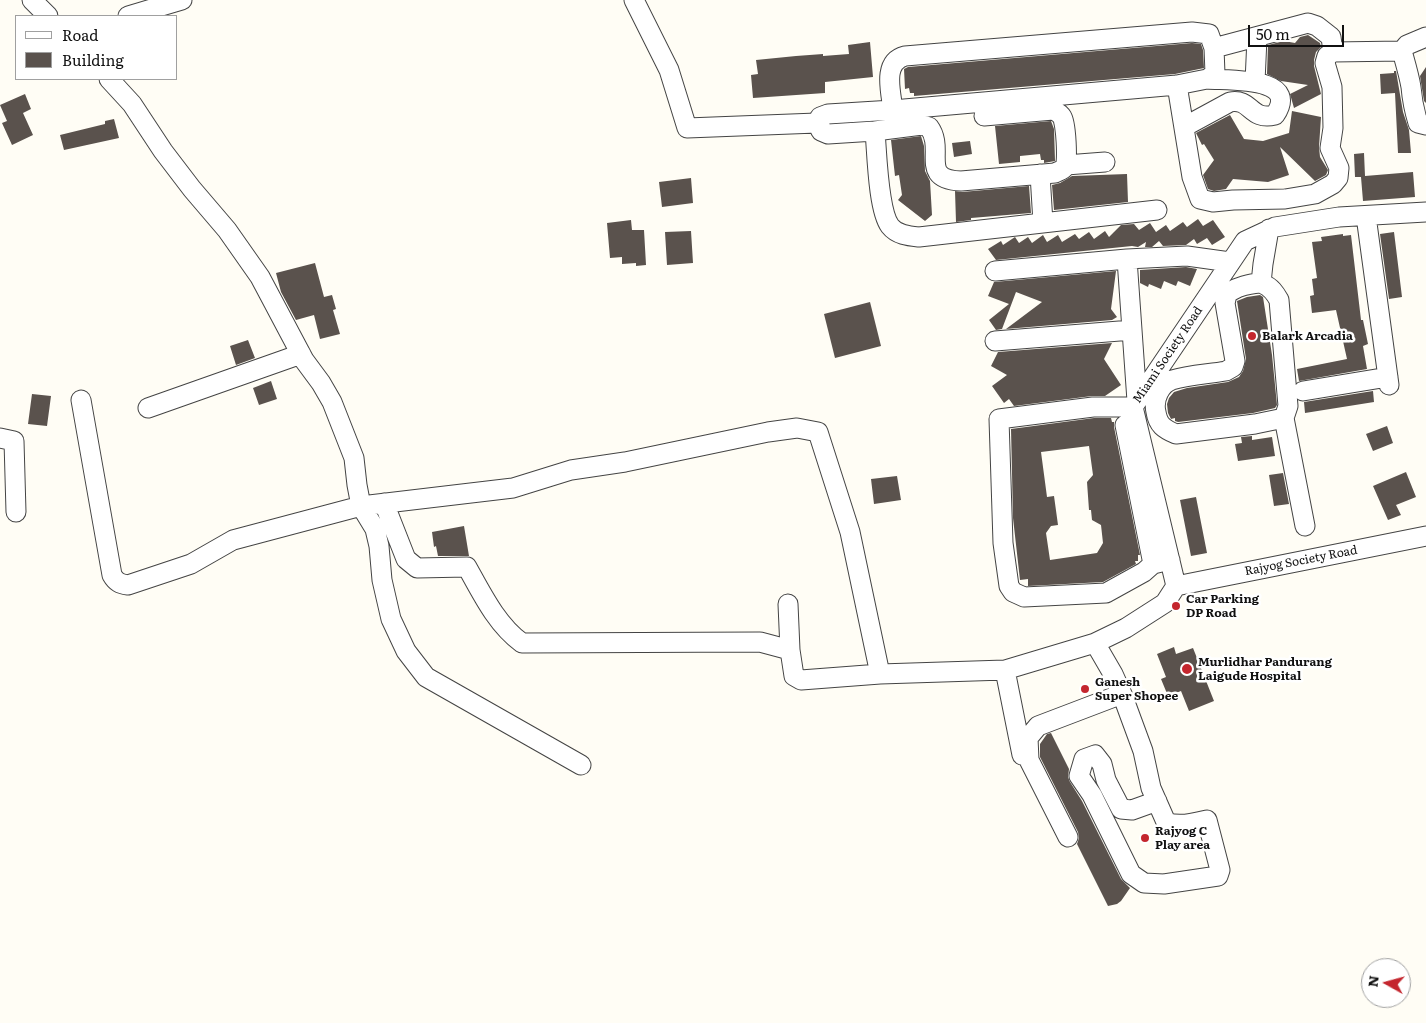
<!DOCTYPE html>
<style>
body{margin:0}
#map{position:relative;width:1426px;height:1023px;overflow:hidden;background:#fffdf5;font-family:Literata,serif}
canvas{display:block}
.legend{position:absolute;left:15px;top:15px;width:162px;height:65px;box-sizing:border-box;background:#fff;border:1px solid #a0a0a0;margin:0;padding:6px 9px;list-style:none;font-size:15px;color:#111}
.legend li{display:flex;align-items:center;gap:10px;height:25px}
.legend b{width:25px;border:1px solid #a0a0a0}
.north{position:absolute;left:1361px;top:958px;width:50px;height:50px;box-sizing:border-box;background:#fff;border:1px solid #a0a0a0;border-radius:50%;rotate:277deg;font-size:14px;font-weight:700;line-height:20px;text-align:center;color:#111}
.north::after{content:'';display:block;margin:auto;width:18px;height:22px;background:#c4262e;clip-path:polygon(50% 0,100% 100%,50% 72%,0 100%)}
.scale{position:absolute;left:1248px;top:25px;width:96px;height:22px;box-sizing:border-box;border:2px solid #111;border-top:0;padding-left:6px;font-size:15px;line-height:18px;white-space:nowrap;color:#111;-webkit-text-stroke:4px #fff;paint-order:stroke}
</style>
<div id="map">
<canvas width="1426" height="1023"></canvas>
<ul class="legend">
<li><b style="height:6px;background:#fff"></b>Road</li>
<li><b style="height:14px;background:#5a524d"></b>Building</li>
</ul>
<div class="north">N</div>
<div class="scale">50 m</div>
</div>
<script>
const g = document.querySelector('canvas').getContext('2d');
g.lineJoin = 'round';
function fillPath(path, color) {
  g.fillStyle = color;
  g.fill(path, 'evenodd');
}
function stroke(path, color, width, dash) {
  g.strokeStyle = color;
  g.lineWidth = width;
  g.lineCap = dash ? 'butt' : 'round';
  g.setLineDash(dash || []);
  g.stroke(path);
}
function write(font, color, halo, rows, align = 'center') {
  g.font = font + ' Literata,serif';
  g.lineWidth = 5;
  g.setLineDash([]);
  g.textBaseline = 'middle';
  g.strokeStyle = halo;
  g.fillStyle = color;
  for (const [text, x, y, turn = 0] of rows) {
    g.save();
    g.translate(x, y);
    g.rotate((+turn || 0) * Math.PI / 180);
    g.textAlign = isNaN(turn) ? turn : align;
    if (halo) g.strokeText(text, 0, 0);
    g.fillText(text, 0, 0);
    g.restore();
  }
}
const building = new Path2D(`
 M1308,35L1320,43L1321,47L1316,52L1314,60V66L1321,94L1294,108L1290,94L1308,85L1281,81L1267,74L1268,45L1284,41L1295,43L1300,37Z
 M870,42L873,77L825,82V93L753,98L751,75L758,74L756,60L796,56L823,54V56L849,54L848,45Z
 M1192,43L1201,44L1203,50L1204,68L1175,74L914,96V93H910L909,88L905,89L904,69L908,67Z
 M1426,67V103L1424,101L1420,76Z
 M1394,71H1396L1403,112L1409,130L1411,153H1398L1395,93L1381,94L1380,74L1394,73Z
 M25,94L31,109L23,113L33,135L12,145L2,123L7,121L0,105Z
 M1292,111L1321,117L1319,147L1320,157L1328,170L1326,175L1315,181L1280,147L1289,175L1268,182L1233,179L1226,189L1214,191L1208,189L1203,175L1214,160L1204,144L1202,145L1196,133L1230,115L1244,139L1263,141L1289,133Z
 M114,119L119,138L64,150L60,135L105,124V121Z
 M1051,121L1054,129L1055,161L1044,163V160H1041L1040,154L1020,156V162L999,164L995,126Z
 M921,136L924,146L925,171L930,181L932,215L925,221L898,200L902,195L899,175L895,176L891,140Z
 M970,141L972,154L954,157L952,143Z
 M1364,153L1365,176L1413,172L1415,197L1363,201L1361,177H1355L1354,154Z
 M1127,174L1128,202L1054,210L1052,185L1060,183L1072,176Z
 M691,178L693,203L662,207L659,182Z
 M1029,186L1031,213L971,218V220L956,222L955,191L962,192Z
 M1198,219L1203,226L1213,220L1225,237L1212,245L1207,238L1197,244L1194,239L1186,245L1163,246L1159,241L1152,247H1145L1146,242L1138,247L1132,246L996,260L988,249L1001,241L1003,245L1015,237L1019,243L1028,237L1032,243L1043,235L1047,242L1058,235L1062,242L1075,234L1079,239L1089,232L1094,239L1105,231L1109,237L1121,225L1134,224L1139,230L1150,223L1156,232L1166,225L1170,231L1183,222L1187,227Z
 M631,220L632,230H644L646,265L636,266V263L622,264V257L610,258L607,223Z
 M691,231L693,263L667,265L665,232Z
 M1394,232L1402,297L1389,299L1380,234Z
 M1343,234V236L1351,235L1361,320H1363L1368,344L1363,346L1367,369L1299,381L1297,369L1347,359L1336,310L1312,313L1310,296L1314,295L1312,279L1317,278L1312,242L1322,241L1321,237Z
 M315,263L324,297L332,295L336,309L333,310L340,334L320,339L314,315L296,320L281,292L276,273Z
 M1186,267L1197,269L1190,286L1178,281L1176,286L1164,281L1161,289L1149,284L1148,287L1140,283V270Z
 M1116,271L1111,309L1117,317L1112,320L1006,329L1042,302L1016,292L1002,329L996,330L989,320L1009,304L988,296L994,282Z
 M1260,295L1263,297L1272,355L1277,405L1275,408L1253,413L1178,422L1175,421V418L1171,419L1168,413L1167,404L1169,398L1174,392L1187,388L1228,382L1239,377L1243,371L1246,359L1237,301L1247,297Z
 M870,302L881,346L835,358L824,314Z
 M248,340L255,358L236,365L230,346Z
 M1112,343L1104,359L1121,385L1105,396H1092L1014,406L1009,399L1004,403L992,386L1007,375L991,366L998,352Z
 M271,381L277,399L259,405L253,388Z
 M1373,391L1374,402L1305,413L1304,402Z
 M32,394L51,396L47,426L28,424Z
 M1094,418H1111L1112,422H1114V427L1140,555H1138V561H1135L1136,564L1103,582L1028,586V579L1020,580L1013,518L1011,429ZM1089,446L1093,475L1087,482L1089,510H1091L1092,520L1101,525L1103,543L1097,553L1050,560L1046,533L1051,526L1058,525L1054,496L1047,497L1041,452Z
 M1387,426L1393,443L1373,451L1366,434Z
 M1252,436V440L1272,437L1275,456L1238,461L1235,444L1242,443L1241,437Z
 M1406,472L1416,497L1396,505L1401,515L1388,520L1373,486Z
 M1283,473L1289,504L1274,506L1269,475Z
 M897,476L901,500L874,504L871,479Z
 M1196,497L1207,553L1191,556L1180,500Z
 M464,526L469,556H438L436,546L434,547L432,532Z
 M1174,647L1176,654L1193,648L1214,701L1189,711L1181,691L1168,696L1161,679L1166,677L1157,654Z
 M1051,733L1069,769L1068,777L1070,782L1082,801L1121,879L1130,888L1121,901L1117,904L1108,906L1077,844L1079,838L1078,832L1040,757V744L1047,734Z`);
const minor = new Path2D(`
 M32,0L48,16
 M634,0L669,70L687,128L817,123
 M128,16L182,0
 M1426,37L1407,45L1402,51C1405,62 1409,75 1411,87C1412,99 1414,110 1418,123L1426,125
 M109,79L132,104L163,151L192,189L227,230L260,277L304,360L321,383L332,402L354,458L357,485L361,506L375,529L379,546L382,580L391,619L406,651L426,677L581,765
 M1255,82L1257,38
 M1177,85L1192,177L1200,199L1213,202L1233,200L1285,199L1315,194L1333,184L1338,178L1339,168L1330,148L1333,128L1332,87L1325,63L1327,56L1333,52L1402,51
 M893,110L1177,85L1207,79L1215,74L1214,48L1308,23L1317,26L1331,37L1333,52
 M984,116L1053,110C1057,112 1060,113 1062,117C1066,122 1068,162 1065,167C1062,171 1058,171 1055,173L961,181C918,179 946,150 929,127L922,125L875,131C877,153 878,210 890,226C897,235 909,236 919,237L1157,210
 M1184,127L1230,102C1252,98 1249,121 1275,115C1301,76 1228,81 1207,79
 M875,131L828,134L821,131L817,123L820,117L828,114L893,110C891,92 882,62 905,56L1192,32L1209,34L1214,48
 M1066,165L1105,162
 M1040,174L1043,223
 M1366,216L1389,385
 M1127,259L1137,401
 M995,271L1127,259L1187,256L1230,262
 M1261,283L1263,264L1269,229
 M995,341L1132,330
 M1303,391L1388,377
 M81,400L112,575C116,582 120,584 128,585L191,564L233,540L361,506L513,488L571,470L625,462L768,432L797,428L818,432L850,532L880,674
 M1133,407H1093L999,419L1003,543L1009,586L1013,592L1024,597L1106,593L1144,572L1153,564L1170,560
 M148,408L301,354
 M1284,418L1255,424L1176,434C1164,429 1158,425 1156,412C1153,400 1160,384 1172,380C1189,375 1209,374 1226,371L1233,367L1235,361L1225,303C1226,301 1226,297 1227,295C1231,288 1256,281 1263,284C1271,287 1275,293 1279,300L1288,406L1284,418L1305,526
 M1125,425L1153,564
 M0,438L14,441L16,512
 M384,503L406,559L417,568L467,567C482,594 497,625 522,643L760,642L790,650
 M1176,586L1426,536
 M788,604L790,650L794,676L801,680L880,674L1005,670L1095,643L1126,628L1165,603L1176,586L1133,407L1245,241L1275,227L1339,217L1426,212
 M1095,643L1113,674L1122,694L1143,751L1151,788L1166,822C1179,827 1194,823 1207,820L1220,870L1218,876L1164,884L1144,883L1131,874L1092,795L1079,776L1084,759L1095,755L1102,764L1106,780L1121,809L1132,810L1157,801
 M1005,670L1022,755
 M1068,837L1029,760L1028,738L1038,726L1122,694`);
const markers = [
 [1252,336,5,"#c4262e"],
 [1176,606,5,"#c4262e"],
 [1187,669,6,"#c4262e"],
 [1085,689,5,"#c4262e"],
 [1145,838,5,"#c4262e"]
];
const poiNames = [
 ["Balark Arcadia",1262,336],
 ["Car Parking",1186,599],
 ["DP Road",1186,613],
 ["Murlidhar Pandurang",1198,662],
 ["Laigude Hospital",1198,676],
 ["Ganesh",1095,682],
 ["Super Shopee",1095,696],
 ["Rajyog C",1155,831],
 ["Play area",1155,845]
];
const streetNames = [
 ["Miami Society Road",1168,355,-56],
 ["Rajyog Society Road",1301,561,-11]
];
fillPath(building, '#5a524d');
stroke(minor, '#444', 21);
stroke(minor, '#fff', 19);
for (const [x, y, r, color] of markers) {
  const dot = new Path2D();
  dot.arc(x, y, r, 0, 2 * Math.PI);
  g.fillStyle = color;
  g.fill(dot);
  stroke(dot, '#fff', 2);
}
write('bold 12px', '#111', '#fff', poiNames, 'left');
write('12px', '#111', '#fff', streetNames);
</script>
